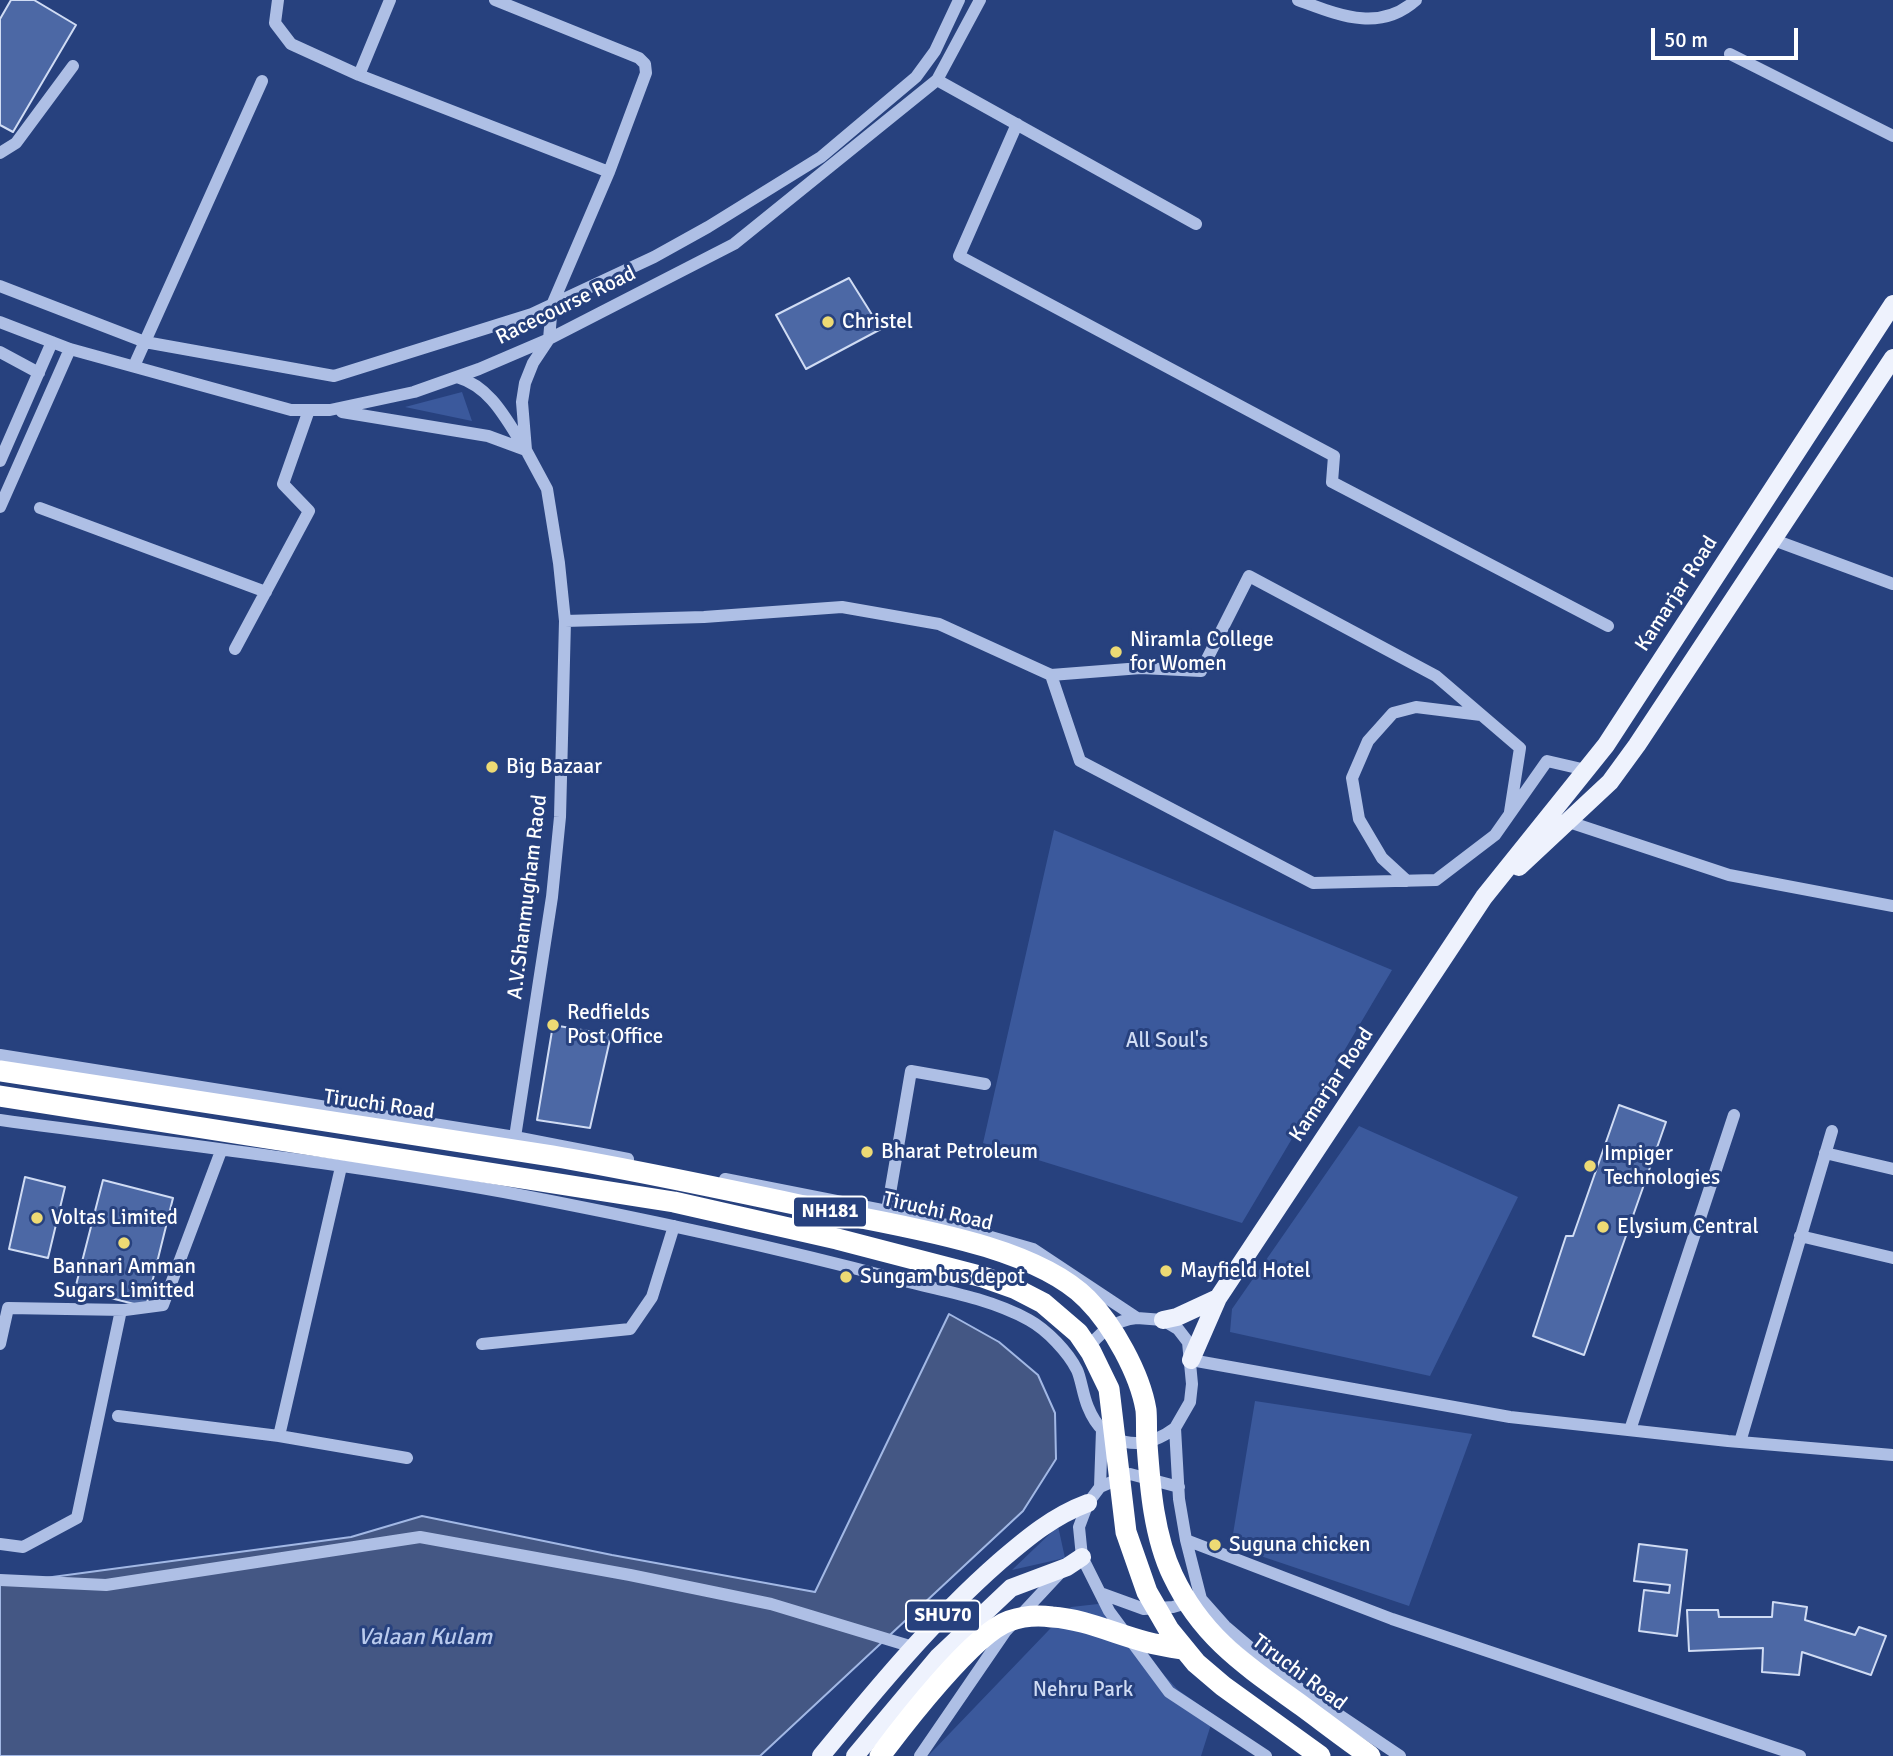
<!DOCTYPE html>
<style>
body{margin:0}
#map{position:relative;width:1893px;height:1756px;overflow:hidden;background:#27417e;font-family:Signika,sans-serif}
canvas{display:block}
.scale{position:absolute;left:1651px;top:28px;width:147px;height:32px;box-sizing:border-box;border:4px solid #fff;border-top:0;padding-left:9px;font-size:21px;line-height:24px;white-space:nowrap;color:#fff;-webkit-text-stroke:5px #27417e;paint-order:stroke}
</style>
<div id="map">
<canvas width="1893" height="1756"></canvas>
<div class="scale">50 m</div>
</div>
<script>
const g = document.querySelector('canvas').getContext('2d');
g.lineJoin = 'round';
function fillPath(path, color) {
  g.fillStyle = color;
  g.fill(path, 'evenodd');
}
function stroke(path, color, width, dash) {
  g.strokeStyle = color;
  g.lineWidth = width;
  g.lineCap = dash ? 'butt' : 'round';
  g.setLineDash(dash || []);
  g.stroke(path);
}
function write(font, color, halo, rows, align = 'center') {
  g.font = font + ' Signika,sans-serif';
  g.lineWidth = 6;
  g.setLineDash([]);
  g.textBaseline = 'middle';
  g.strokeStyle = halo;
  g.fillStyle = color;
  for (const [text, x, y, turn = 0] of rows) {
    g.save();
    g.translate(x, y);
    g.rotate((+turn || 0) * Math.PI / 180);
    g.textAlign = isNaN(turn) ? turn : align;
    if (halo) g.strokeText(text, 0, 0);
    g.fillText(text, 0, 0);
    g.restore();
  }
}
const green = new Path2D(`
 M462,392L472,421L405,407Z
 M1054,830L1392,970L1242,1223L983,1143Z
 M1359,1126L1518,1197L1430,1376L1230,1332L1232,1309Z
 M1255,1401L1472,1434L1409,1606L1231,1546Z
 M1058,1526L1065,1558L1012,1570Z
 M1107,1603L1134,1643L1178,1690L1214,1715L1201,1756H928L1071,1607Z`);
const water = new Path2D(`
 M949,1314L999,1342L1038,1375L1055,1413L1056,1459L1023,1511L760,1756H0V1584L351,1537L422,1516L612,1555L815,1592Z`);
const building = new Path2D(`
 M11,0H34L76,25L13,132L0,125V19Z
 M849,278L881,329L806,369L776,315Z
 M553,1025L611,1035L590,1128L537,1120Z
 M1619,1105L1666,1122L1584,1355L1533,1336L1566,1236H1573Z
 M25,1177L65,1187L48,1258L9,1249Z
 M103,1180L173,1198L146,1307L75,1289Z
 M1639,1544L1687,1550L1677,1636L1639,1631L1644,1590L1669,1593L1670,1585L1634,1581Z
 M1773,1602L1807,1607L1805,1620L1855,1635L1859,1627L1886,1636L1871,1675L1802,1652L1799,1675L1762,1672L1763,1648L1689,1651L1687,1610H1718L1719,1617H1772Z`);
const minor = new Path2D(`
 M278,0L275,23L291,44L359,75L609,172
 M495,0L639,58L645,64L646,73L609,172L552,305L549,339L533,363L525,383L522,402L526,450L547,489L559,563L565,621L560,817L552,897L515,1137
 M1298,0C1339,15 1379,33 1416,0
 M1730,54L1893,136
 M359,75L390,0
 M937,80L1196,224
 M1017,124L959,256L1334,456L1332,482L1608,626
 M0,153L16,143L73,66
 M0,286L145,342L334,376L532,314L654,257L708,227L821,157L916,77L935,51L959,0
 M0,322L70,349L291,410H330L414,392L479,369L549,339L734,244L937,80L980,0
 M0,352L39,373
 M134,366L262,81
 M457,377C491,387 506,419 524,447
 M342,412L488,436L526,450
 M0,461L52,342
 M0,507L70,349
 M40,508L266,592
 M1774,540L1893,584
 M565,621L704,617L842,607L939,624L1051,675L1080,761L1313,883L1436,880L1495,835L1547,761L1586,770
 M235,649L309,511L283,484L309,410
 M1051,675L1141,668L1201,671L1249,576L1436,676L1520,748L1510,812
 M1569,822L1729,875L1893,906
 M1407,881L1382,858L1359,819L1352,778L1368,741L1393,713L1416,707L1481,715
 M0,1055L515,1137L628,1159
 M0,1120C168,1143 337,1162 504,1192C636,1217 767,1245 896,1279C940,1290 989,1298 1029,1320C1047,1330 1068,1352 1077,1370C1081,1378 1083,1396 1088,1407C1104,1447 1142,1453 1175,1428
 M1825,1153L1893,1169
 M725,1179L887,1211L956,1227L1033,1249L1137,1318L1163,1320L1178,1329L1188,1342L1192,1384L1190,1402L1175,1428L1179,1499L1186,1540L1201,1599L1225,1626L1293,1684L1400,1756
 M887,1211L911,1071L985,1084
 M1800,1236L1893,1258
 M0,1344L8,1308L125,1310L163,1305L221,1151
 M482,1344L630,1329L652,1297L674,1226
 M1086,1352C1098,1333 1115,1320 1137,1318
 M1191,1360L1510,1417L1728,1441L1893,1455
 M118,1416L279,1436L341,1167
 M1630,1430L1734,1115
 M279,1436L407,1458
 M1740,1442L1832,1131
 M1100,1487L1102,1430
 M1179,1487L1130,1474L1100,1487L1088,1503L1079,1527L1082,1557L1109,1611L1169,1692L1266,1756
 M1186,1540L1392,1619L1800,1756
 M0,1544L23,1547L77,1518L121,1310
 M0,1580L106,1585L420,1537L630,1575L771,1604L913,1647
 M1100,1593L1144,1609L1173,1607L1194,1601
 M920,1756L1005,1632L1060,1573`);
const major = new Path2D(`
 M1519,867L1610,782L1637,745L1893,358
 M1218,1298L1484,897L1606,745L1893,304
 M1163,1320L1177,1317L1218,1298L1191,1360
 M821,1756C877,1688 933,1620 999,1562C1027,1538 1053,1516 1088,1503
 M855,1756L938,1657L1011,1588L1067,1567L1082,1557`);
const highwayBridge = new Path2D(`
 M0,1071C184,1100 368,1126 552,1156C641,1171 729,1190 818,1209C895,1226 1031,1243 1087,1299C1113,1325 1140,1374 1146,1410C1147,1421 1146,1433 1147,1444C1150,1487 1154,1537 1173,1576C1203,1639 1248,1667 1302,1706C1325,1723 1347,1740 1370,1756
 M0,1096L674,1202L837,1239L983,1277L1014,1288L1043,1303L1078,1333L1091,1352L1109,1389L1126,1532L1147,1592L1169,1630L1196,1663L1223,1686L1320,1756
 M880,1756C904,1724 974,1633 1009,1621C1023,1616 1038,1615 1052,1617C1084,1619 1115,1634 1146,1642C1158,1645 1170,1647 1183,1649`);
const markers = [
 [828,322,7,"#edda74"],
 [1116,652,7,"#edda74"],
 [492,767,7,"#edda74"],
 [553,1025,7,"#edda74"],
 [867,1152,7,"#edda74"],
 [1590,1166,7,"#edda74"],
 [37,1218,7,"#edda74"],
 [1603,1227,7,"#edda74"],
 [124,1243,7,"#edda74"],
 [1166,1271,7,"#edda74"],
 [846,1277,7,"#edda74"],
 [1215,1545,7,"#edda74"]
];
const shields = [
 [830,1212,74],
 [943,1616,74]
];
const shieldNames = [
 ["NH181",830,1212],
 ["SHU70",943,1616]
];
const streetNames = [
 ["Racecourse Road",566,306,-26],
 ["Kamarjar Road",1677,594,-57],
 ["A.V.Shanmugham Raod",528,897,-83],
 ["Kamarjar Road",1332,1085,-56],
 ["Tiruchi Road",379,1105,8],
 ["Tiruchi Road",938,1212,13],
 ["Tiruchi Road",1299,1673,37]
];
const poiNames = [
 ["Christel",842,322],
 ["Niramla College",1130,640],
 ["for Women",1130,664],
 ["Big Bazaar",506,767],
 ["Redfields",567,1013],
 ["Post Office",567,1037],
 ["Bharat Petroleum",881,1152],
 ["Impiger",1604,1154],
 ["Technologies",1604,1178],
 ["Voltas Limited",51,1218],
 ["Elysium Central",1617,1227],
 ["Bannari Amman",124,1267,"center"],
 ["Sugars Limitted",124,1291,"center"],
 ["Mayfield Hotel",1180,1271],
 ["Sungam bus depot",860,1277],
 ["Suguna chicken",1229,1545]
];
const parkNames = [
 ["All Soul's",1167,1041],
 ["Nehru Park",1083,1690]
];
const waterNames = [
 ["Valaan Kulam",425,1638]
];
fillPath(green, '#3b599c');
fillPath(water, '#445784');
stroke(water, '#a2b8e5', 2);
fillPath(building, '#4c68a5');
stroke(building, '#d0dcf4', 2);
stroke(minor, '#aebfe5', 12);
stroke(major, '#eef2fd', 18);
stroke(highwayBridge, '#fff', 21);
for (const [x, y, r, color] of markers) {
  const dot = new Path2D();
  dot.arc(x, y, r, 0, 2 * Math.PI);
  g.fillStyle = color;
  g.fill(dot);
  stroke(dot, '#27417e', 2.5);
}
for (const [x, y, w] of shields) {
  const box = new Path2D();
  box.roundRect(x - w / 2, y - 15.5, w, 31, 5);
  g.fillStyle = '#27417e';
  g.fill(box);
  stroke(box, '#fff', 2);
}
write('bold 19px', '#fff', null, shieldNames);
write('21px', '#fff', '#27417e', streetNames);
write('21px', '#fff', '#27417e', poiNames, 'left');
write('21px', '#d0dcf4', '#27417e', parkNames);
write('italic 23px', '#b9caed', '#27417e', waterNames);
</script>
